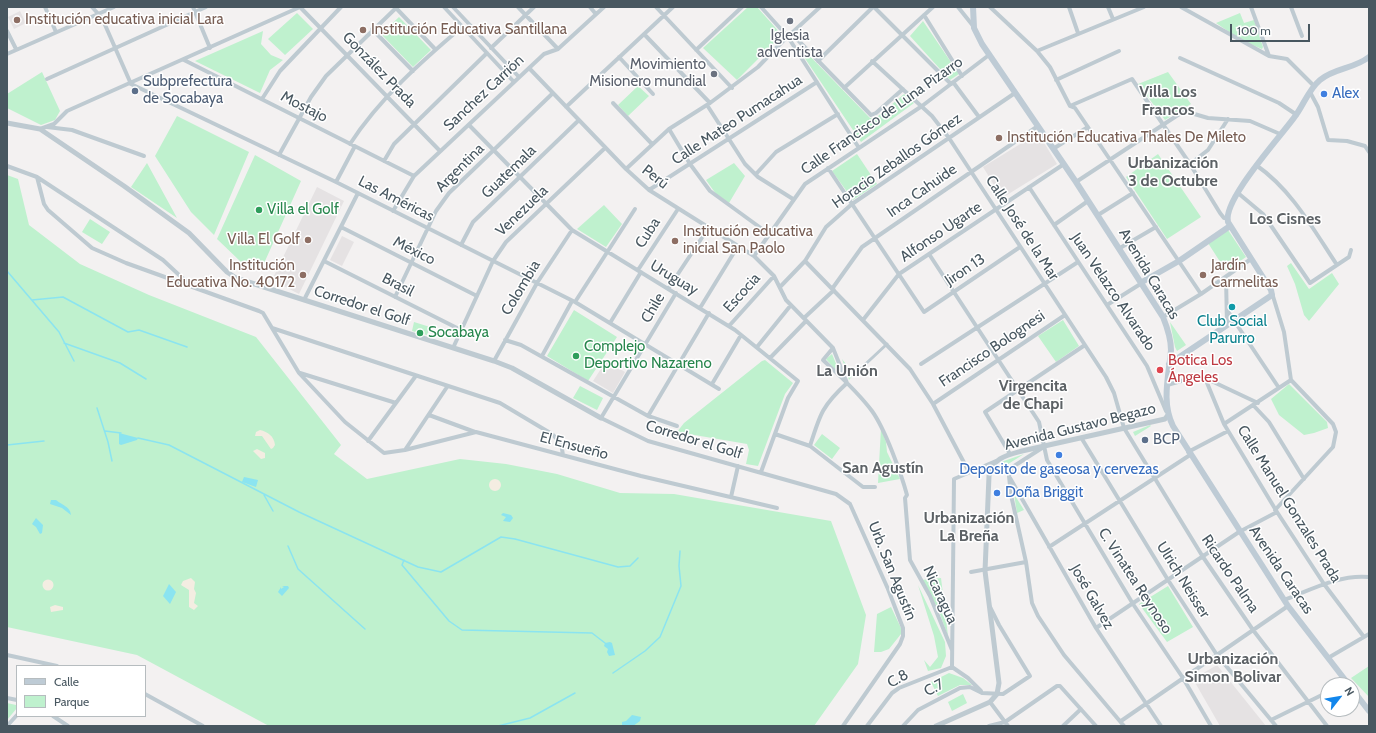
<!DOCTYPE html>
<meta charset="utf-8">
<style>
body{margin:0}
#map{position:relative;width:1376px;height:733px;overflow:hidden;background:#f3f1f1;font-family:Cabin,sans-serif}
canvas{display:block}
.frame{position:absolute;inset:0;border:8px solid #485760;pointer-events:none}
.legend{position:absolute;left:16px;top:665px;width:130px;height:52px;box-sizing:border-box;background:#fff;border:1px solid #b6bcbf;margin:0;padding:5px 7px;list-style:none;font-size:12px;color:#485760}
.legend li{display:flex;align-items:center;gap:8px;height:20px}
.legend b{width:20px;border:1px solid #b6bcbf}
.north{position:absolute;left:1320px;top:677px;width:40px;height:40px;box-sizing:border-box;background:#fff;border:1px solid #b6bcbf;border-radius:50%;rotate:59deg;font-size:11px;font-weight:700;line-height:16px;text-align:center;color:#485760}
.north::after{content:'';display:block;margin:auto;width:14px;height:18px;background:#1286ec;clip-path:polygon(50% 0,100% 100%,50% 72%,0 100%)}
.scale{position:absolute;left:1230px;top:24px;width:80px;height:18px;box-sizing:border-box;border:2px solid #485760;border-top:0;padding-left:5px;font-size:12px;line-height:14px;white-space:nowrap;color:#485760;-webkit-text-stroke:3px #fff;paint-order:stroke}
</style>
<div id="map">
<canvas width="1376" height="733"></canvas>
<div class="frame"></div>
<ul class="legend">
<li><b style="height:5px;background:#becbd5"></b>Calle</li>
<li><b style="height:11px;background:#bff1ce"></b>Parque</li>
</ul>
<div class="north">N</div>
<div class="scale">100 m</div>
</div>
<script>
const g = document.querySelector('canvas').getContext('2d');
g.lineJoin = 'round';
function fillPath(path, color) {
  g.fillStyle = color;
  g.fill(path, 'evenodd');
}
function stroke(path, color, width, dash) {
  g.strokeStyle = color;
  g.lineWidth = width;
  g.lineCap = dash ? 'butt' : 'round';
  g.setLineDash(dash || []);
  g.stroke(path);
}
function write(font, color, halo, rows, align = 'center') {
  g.font = font + ' Cabin,sans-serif';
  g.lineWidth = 3;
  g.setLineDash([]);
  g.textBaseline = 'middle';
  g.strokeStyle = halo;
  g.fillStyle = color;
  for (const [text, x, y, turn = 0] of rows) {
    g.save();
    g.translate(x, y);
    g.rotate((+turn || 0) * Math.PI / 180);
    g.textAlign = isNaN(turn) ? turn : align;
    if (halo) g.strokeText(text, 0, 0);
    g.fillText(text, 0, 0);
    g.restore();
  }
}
const education = new Path2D(`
 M20,11L26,23L14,29L8,17Z
 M1038,133L1057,164L1002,198L983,167Z
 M317,187L344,201L299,294L272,280Z
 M342,236L354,242L342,266L330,260Z
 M606,361L625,372L613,393L593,381Z
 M1217,665L1266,726H1220L1193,679Z`);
const green = new Path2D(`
 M748,7H757L782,35L737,80L703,48Z
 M297,13L313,29L285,55L268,39Z
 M1240,13L1244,23L1254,20L1263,47L1262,49L1241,40L1216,23Z
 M399,17L431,50L413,67L381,34Z
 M923,21L959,74L950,80L910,36Z
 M263,31L261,44L271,55L283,60L270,70L260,93L195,61Z
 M803,49L870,118L877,117L904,94L914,103L861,142L800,51Z
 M42,72L60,111L55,120L41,125L7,108V94Z
 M1168,72L1191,104L1165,120L1138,84Z
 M638,86L649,96L628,116L618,105Z
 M177,116L249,152L214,235L191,212L155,156Z
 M857,154L877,184L853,200L832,171Z
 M1158,154L1201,217L1167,239L1126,177Z
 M255,155L301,181L261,270L241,262L217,239Z
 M147,163L177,218L131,187Z
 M734,163L745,176L729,203L716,194L706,180Z
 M7,175L18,179L29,225L80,264L149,295L256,337L341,445L334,454L367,479L460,459L506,464L557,474L620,493L674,494L831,521L866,615L858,664L814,726H269L137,655L7,627Z
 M604,205L622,224L606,247L577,229Z
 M90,219L110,232L102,244L82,232Z
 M1228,230L1246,257L1226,271L1208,243Z
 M1291,263L1309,289L1332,273L1339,284L1309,321L1304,315L1295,284L1287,266Z
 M574,310L617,337L588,381L547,356Z
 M1063,320L1079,346L1056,362L1038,336Z
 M414,322L430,327L427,335L412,331Z
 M1170,322L1186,345L1177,351L1175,347Z
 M832,354L841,376L826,359Z
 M842,359L854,374L849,380Z
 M765,360L793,383L785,394L758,466L746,464L749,450L747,444L677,432L684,423L762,361Z
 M1289,384L1327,422L1328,428L1314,433L1304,435L1279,415L1271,399Z
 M580,386L603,398L597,410L573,398Z
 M1150,425L1151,426L1135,436L1133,432Z
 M881,428L886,442L887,452L900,479L878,483Z
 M822,434L840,448L832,459L814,445Z
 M1024,454L1005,466L1004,473L998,470L1001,462Z
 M1014,494L1024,510L1017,513Z
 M941,578L948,636L938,609L922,580Z
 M918,585L945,642L946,656L941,668L928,671L924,660L930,667L938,657L934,636Z
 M1168,586L1193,627L1167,642L1139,604Z
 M891,607L901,628V634L889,649L881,652H874L877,614Z
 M1369,666V697L1351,678Z
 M949,673L963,678L972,685H960L938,696L931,682Z
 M963,694L967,703L952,711L948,702Z
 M7,703L16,705L17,708L7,720Z`);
const sand = new Path2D(`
 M260,430C268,432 274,436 275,445L273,448L271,449L262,436H255L256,432Z
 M257,449L265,453V458L261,459L253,451Z
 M489 485a6 6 0 1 1 12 0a6 6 0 1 1-12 0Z
 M191,578L195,582L194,589L196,593L194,603L198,606L194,610L189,607V590L181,585L183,581Z
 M42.5 585a5.5 5.5 0 1 1 11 0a5.5 5.5 0 1 1-11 0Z
 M55,605L63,607V610L51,612L50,607Z`);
const water = new Path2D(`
 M119,433L138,438L137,440L121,445L119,444Z
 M244,477L258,480L256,487L242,482Z
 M51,500H56C63,506 70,506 71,515L62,508L50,504Z
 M503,513L511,515L513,518L510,522L503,521L506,517L501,515Z
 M36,518L43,525L42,533L40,534L36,527L32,524Z
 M169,584L176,592L170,604L163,596Z
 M282,586H288L289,588L282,596L278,592L281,587V589L284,587Z
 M610,642L612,643L615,655L609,656L607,652L608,649L604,646L605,643Z
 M632,715L641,717L640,721L633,726H622V722L626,721Z`);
const stream = new Path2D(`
 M7,271L59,332L74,361
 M32,300L63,297L128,332L139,330L187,347
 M64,343L120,363L146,379
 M97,408L108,442L112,461
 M105,431L121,433
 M138,438L169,445L299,512L418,567L441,572L501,537L515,539L618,567L630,566L638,558
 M7,445L44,441
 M264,495L273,511
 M288,546L298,569L365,629
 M404,560L402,565L449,621L462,630L592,633L605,643
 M613,673L645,651L660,637L681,586L679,566L680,551
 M498,726L530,718L575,693`);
const pedestrian = new Path2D(`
 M857,372L887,344`);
const minor = new Path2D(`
 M45,7L56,32
 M92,7L102,18L131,84
 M193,7L210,48
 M300,7L440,151
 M444,7L514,82
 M453,7L519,77
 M518,7L558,49
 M590,7L595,13
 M656,7L732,88
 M761,7L788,37L859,148
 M874,7L951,84
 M958,7L974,27
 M990,7L1037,51L1050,67L1070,106L1075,108L1201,294
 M1069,7L1078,33
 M1108,7L1113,19
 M1181,7L1269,56L1287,59L1314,86
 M1251,7L1269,56
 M1291,7L1302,36
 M396,8L435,49
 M924,15L962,76
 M372,29L413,71
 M7,31L16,49
 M791,33L871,115L876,113L903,89
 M644,34L710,103
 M491,48L534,7
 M696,50L742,7
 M1037,51L1144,7
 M7,54L114,7
 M619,57L653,94
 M1180,58L1279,103L1297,115
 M184,60L414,176
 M818,61L873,7
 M872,61L932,116L949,138L1106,377L1114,393L1124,428L1203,557L1253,630L1327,726
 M529,68L626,169L649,190L754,256L774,276L786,300L833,348L847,383C822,406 820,414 810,446
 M47,79L206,7
 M1056,80L1119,51
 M953,82L979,117
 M131,84L336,182L575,302L719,389
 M844,88L933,7
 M1310,92L1318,107L1328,140L1347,141L1365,146L1369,152
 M262,99L280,71L341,7
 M613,103L652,144
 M707,105L745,164L758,177L793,199
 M1070,106L1132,79L1190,164L1220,213L1224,218H1227
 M566,107L673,7
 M469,125L572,230L735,330L798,381L788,398L761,472
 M47,127L72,130L144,156
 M40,129L54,124L67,111L300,7
 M669,129L690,164L710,191L769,234
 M350,144C379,99 422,61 462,27
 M1053,149L1088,127
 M279,155L311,97L326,76L397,7
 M384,161L394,144L487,53
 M1190,164L1208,150L1228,119
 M1256,165C1292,190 1313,229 1337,265
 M7,166L37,177L163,260L192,287
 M828,168L924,312L1020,247
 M626,169L669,129L710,103L758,67L782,42L820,7
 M756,174L776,152L838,114
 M37,177L44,204L48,210L92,248L126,263L259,311L263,313L299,373L345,422L384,453L405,450L476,432L641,476L777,508
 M336,182L355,146
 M1076,182L1184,111L1208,118L1250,121L1280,134
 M1029,187L1147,366L1166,411
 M649,190L817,82
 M1238,193L1263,214L1310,283L1349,257L1351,250
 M393,211L414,176L544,54L558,49L604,7
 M1098,215L1133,193
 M1054,225L1088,201
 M341,227L477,296
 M461,245L473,222L579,120
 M1120,248L1156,227
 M929,254L1039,422L1047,460L1133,604L1183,678L1211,726
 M754,256L805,184L922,106L989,55
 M324,261L461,330
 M805,261L910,369L933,404L969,472
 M638,270L678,209
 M1226,277L1227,325
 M780,287L805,261L826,227L852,204L1015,93
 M668,289L709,227
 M832,289L862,247L1038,126
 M676,293L601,418L648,441L836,494L850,504L888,589L903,628V636L900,644L843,726
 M1272,293L1284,332L1291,380L1333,424L1336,432L1333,447L1275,510
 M395,297L436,211L449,193L553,93
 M304,300L358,193
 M575,302L635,209
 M1107,305L1142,283
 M700,308L738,246
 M1227,310L1279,388
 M1163,317L1201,294L1251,259
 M804,318L834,290
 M863,320L899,274L1064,164
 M610,323L641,272
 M729,326L774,276
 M272,328L500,403L552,434L561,443L563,455
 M505,340L521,345L648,416L677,426
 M757,347L791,305
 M453,348L493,261L506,242L605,148
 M833,348L823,360C840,376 858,392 872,411C885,429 901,473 907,495L905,498L910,560L930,596L952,650
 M542,356L572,301
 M770,358L806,321
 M494,361L537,283L572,230
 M921,364L1078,262
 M300,373L396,403
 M1205,378L1224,424L1277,512L1324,584L1364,637
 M1205,378L1258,403
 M712,384L741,335
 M1167,385L1203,375
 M933,404L1065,315
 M1254,406L1269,422L1304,479
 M429,415L475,432
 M648,416L709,313
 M1224,424L1291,380
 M775,434L810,446L863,487H875
 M1082,439L1168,580L1217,655L1276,726
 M368,441L415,377
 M1042,448L1011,468L1009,476L1011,495L1026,562L1032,603L1038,616L1064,655L1124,726
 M405,450L447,387
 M1188,452L1228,431
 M1010,454L985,412L1085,345
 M1010,478L1096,628L1161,726
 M731,497L738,466
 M1049,547L1190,455
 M971,572L1026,562
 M1284,600C1310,590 1340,574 1369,577
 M1096,628L1239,532L1277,512
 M7,655L57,666
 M1328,658L1369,634
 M952,667L954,479L996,461
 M952,667L968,678L981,691
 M145,694L203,726
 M7,698L17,700
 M990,702L1008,726
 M53,716L68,726
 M1271,720L1328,692
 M1121,721L1288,606
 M7,726L17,715
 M867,726L892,693L899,688L952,667
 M903,726L918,710L960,688L970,687L982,693L1003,694L1030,676L999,625L990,607
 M989,726L1005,722L1057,686H1060L1096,726
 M1063,726L1081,709`);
const tertiary = new Path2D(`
 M7,123L40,129L124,186L189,233L227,272L236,278L494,361L512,368L601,418
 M936,726L990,702L997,694L999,683L985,571L989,476C992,458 1007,455 1022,451L1165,419L1168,415`);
const secondary = new Path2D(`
 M973,7L974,28L982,44L1076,182L1163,317C1167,327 1171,338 1171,350C1169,375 1161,402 1173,426L1288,606L1349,685
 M1142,282L1179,261L1230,226
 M1169,364L1272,295L1271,290L1228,222C1222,200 1283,134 1296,115C1304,104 1309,89 1320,80C1334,68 1354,69 1369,57
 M1352,689L1369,711`);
const markers = [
 [17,20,4,"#8d6e63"],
 [790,21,4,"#6b7280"],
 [363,30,4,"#8d6e63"],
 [714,74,4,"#6b7280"],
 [135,91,4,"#5c6f8a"],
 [1324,94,4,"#3f7fe0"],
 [999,138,4,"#8d6e63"],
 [259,210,4,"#2e9e5b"],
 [308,240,4,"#8d6e63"],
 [675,241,4,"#8d6e63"],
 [303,275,4,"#8d6e63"],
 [1203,275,4,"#8d6e63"],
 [1232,307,4,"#0f9aa8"],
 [420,333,4,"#2e9e5b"],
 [576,356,4,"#2e9e5b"],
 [1160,370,4,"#e0444e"],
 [1145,440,4,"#5c6f8a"],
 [1059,455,4,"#3f7fe0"],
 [997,493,4,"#3f7fe0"]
];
const educationNames = [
 ["Institución educativa inicial Lara",25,20],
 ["Institución Educativa Santillana",371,30],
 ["Institución Educativa Thales De Mileto",1007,138],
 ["Institución educativa",683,232],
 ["inicial San Paolo",683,249],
 ["Villa El Golf",300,240,"right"],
 ["Institución",295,266,"right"],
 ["Educativa No. 40172",295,283,"right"],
 ["Jardín",1211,266],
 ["Carmelitas",1211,283]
];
const worshipNames = [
 ["Iglesia",790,36],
 ["adventista",790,53],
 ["Movimiento",706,65,"right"],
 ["Misionero mundial",706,82,"right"]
];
const streetNames = [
 ["González Prada",379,70,46],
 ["Sanchez Carrión",484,93,-43],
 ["Mostajo",304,107,27],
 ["Calle Francisco de Luna Pizarro",882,116,-35],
 ["Calle Mateo Pumacahua",737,120,-33],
 ["Horacio Zeballos Gómez",897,161,-35],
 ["Argentina",460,168,-45],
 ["Guatemala",509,172,-44],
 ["Perú",655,177,38],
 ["Inca Cahuide",922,191,-35],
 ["Las Américas",396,199,27],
 ["Venezuela",522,211,-44],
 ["Calle José de la Mar",1022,228,57],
 ["Alfonso Ugarte",941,232,-34],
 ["Cuba",648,233,-57],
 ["México",414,251,27],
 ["Jiron 13",965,270,-34],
 ["Avenida Caracas",1149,274,59],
 ["Uruguay",674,278,31],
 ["Brasil",398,285,27],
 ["Colombia",521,288,-59],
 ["Juan Velazco Alvarado",1113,292,56],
 ["Escocia",742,293,-48],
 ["Corredor el Golf",362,306,18],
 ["Chile",653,308,-60],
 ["Francisco Bolognesi",992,349,-34],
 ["Avenida Gustavo Begazo",1080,427,-14],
 ["Corredor el Golf",694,440,17],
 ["El Ensueño",574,446,15],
 ["Calle Manuel Gonzales Prada",1289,504,58],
 ["Avenida Caracas",1281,570,56],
 ["Urb. San Agustín",892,571,68],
 ["Ricardo Palma",1230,574,56],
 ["Ulrich Neisser",1183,580,58],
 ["C. Vinatea Reynoso",1135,581,57],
 ["Nicaragua",940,595,65],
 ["José Galvez",1092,597,60],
 ["C.8",898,679,-29],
 ["C.7",934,688,-28]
];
const serviceNames = [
 ["Subprefectura",143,82],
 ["de Socabaya",143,99],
 ["BCP",1153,440]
];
const shopNames = [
 ["Alex",1332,94],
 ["Deposito de gaseosa y cervezas",1059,470,"center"],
 ["Doña Briggit",1005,493]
];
const leisureNames = [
 ["Villa el Golf",267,210],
 ["Socabaya",428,333],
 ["Complejo",584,347],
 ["Deportivo Nazareno",584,364]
];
const cultureNames = [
 ["Club Social",1232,322],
 ["Parurro",1232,339]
];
const healthNames = [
 ["Botica Los",1168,361],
 ["Ángeles",1168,378]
];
const neighbourhoodNames = [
 ["Villa Los",1168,92],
 ["Francos",1168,110],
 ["Urbanización",1173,163],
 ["3 de Octubre",1173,181],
 ["Los Cisnes",1285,219],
 ["La Unión",847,371],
 ["Virgencita",1033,386],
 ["de Chapi",1033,404],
 ["San Agustín",883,468],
 ["Urbanización",969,518],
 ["La Breña",969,536],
 ["Urbanización",1233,659],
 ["Simon Bolivar",1233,677]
];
fillPath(education, '#e5e2e3');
fillPath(green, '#bff1ce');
fillPath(sand, '#f4ede2');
fillPath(water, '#8be4f0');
stroke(stream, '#8be4f0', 1.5);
stroke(pedestrian, '#becad1', 3);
stroke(minor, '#becad1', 4);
stroke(tertiary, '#becad1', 5);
stroke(secondary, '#becbd5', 6);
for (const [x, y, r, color] of markers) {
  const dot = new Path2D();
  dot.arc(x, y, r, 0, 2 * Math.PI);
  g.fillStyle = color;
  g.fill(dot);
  stroke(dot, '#fff', 1.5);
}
write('15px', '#785e54', '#fff', educationNames, 'left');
write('15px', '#5b616d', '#fff', worshipNames);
write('15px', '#485760', '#fff', streetNames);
write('15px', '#4e5e75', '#fff', serviceNames, 'left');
write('15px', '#366cbe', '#fff', shopNames, 'left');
write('15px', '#27864d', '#fff', leisureNames, 'left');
write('15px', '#0d838f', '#fff', cultureNames);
write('15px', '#be3a42', '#fff', healthNames, 'left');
write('bold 16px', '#5d6266', '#fff', neighbourhoodNames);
</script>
